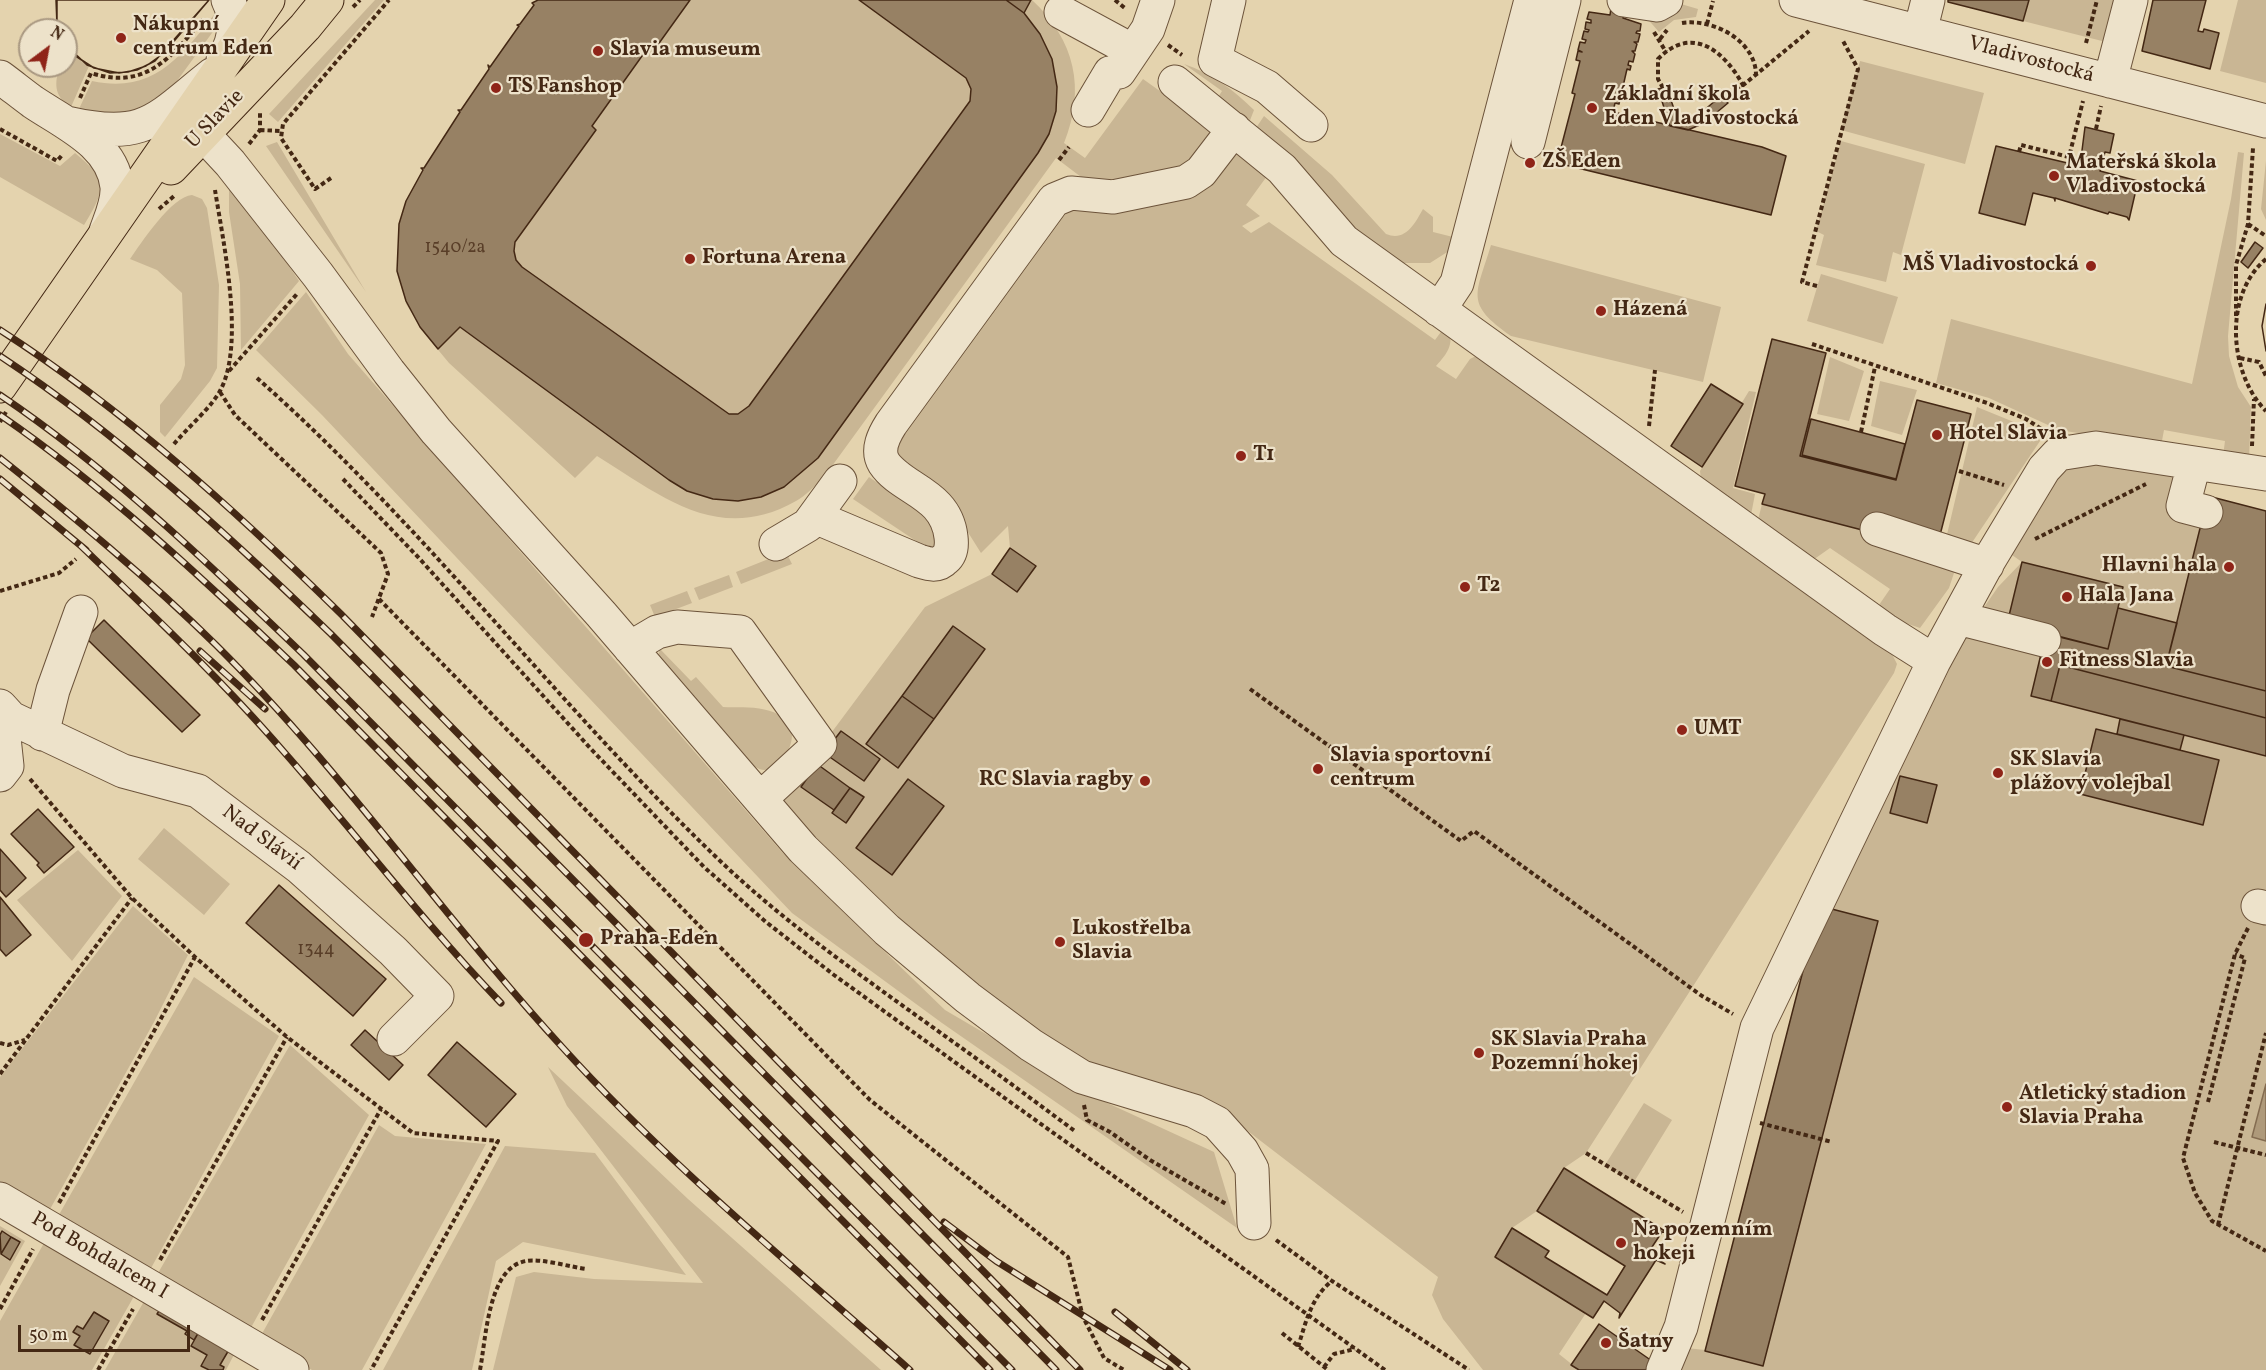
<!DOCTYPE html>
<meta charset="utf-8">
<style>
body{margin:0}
#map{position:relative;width:2266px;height:1370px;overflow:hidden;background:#e4d3ae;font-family:Vollkorn,serif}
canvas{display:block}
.north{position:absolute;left:18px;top:18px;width:60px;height:60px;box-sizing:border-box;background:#ede2ca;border:2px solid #a99881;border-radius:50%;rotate:32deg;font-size:16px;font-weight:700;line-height:24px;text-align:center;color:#442814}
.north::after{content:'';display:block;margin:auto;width:21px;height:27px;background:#8f2418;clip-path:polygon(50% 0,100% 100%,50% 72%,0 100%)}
.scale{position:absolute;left:18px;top:1325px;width:172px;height:27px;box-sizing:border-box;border:3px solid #442814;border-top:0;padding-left:8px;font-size:18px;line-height:21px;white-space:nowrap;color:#442814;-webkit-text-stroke:4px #ede2ca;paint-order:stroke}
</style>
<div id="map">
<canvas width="2266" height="1370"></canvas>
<div class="north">N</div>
<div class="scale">50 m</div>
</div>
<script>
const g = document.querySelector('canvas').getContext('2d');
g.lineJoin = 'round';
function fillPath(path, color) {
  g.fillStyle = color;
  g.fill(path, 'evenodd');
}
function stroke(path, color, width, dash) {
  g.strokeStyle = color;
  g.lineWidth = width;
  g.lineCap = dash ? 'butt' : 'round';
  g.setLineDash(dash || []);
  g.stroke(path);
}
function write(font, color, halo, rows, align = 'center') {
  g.font = font + ' Vollkorn,serif';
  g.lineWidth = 4.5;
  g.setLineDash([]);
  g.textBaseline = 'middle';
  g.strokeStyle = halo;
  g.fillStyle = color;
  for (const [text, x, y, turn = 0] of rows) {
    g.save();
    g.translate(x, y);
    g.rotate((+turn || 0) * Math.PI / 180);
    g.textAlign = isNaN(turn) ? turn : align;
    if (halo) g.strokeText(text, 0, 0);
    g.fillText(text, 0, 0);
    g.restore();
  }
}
const green = new Path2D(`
 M375,0H384L278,122L269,114Z
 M539,0H1032C1075,40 1086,89 1064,143L1085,158L1143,79L1213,129L1192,165L1105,187L1085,180L1056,158L824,477C815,485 806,496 796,501C718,545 662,496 597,456L575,478L449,363L425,334L406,304L398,268L407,199L423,170L506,43Z
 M2029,0H2117L2106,42L2023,21Z
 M2238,0H2266V83L2220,71Z
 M1681,4L1698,9L1696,17L1674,20L1659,32L1645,16L1671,13Z
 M221,6L228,11L166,96L138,117L79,109L92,81C157,95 184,52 221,6Z
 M68,48L89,66L71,107C55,97 54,86 59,68L66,66Z
 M1860,61L1984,93L1965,164L1841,130Z
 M1184,64C1211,73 1234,90 1254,110L1249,123L1217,99L1222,91Z
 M1264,116L1332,175L1386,234C1406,242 1415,223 1423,209L1433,217V232L1457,238L1452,249L1430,263H1399L1353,232L1256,128Z
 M0,134L60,166L75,153C109,180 105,191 84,225L0,177Z
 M1841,141L1925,164L1901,255L1893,252L1886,282L1816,265L1824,235L1816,231Z
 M277,142L363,287L366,292L266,146Z
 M1238,150L1270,172L1246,205L1260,216L1242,226L1251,233L1269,222L1435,340L1446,325C1456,342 1448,353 1436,366L1456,379L1470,359L1480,354L1889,648L1897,664L1894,673L1586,1153L1564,1168L1537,1211L1512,1228L1495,1257L1586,1313L1559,1354L1579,1370H1483L1443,1319L1432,1295L1438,1277L1223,1112L1074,1059L896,925L779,803L925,607L992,574L1010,548L1008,526L981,553L959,518L891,454L1070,208Z
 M2238,152L2244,153L2228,336L2229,356L2238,387L2251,407L2249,460L2223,456L2225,441L2164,430L2161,446L2059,430L1989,398L1936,383L1951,319L2192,384L2231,199Z
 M2266,161V220L2261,209Z
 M229,188L256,217L299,281L241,350L240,284L229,212Z
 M192,195L202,199L207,208L219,285L217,368L210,381L165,437L160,432V405L181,379L185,365L182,293L157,270L130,259C141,243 172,196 192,195Z
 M1491,245L1721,307L1703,382L1511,336C1464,303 1476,295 1491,245Z
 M1821,274L1898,297L1883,344L1807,321Z
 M306,292L348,354L782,852L945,1010L1090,1095L1214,1152L1237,1228L942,1023L792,913L322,415L256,350Z
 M1830,357L1864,371L1849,421L1817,414Z
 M1880,381L1917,390L1902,435L1871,426Z
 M1749,391L1756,392L1733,488L1755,494L1751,515L1701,479L1700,471Z
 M1977,407L2036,431L2040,441L1969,547L1945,543Z
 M2081,460L2172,475L2174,479L2168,507L2266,511V1370H1667L1677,1347L1705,1350L1814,928L1932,683L1998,587L2022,562L2012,555L2052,480L2058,472Z
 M869,477L932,520L941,536L933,547L919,543L853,499Z
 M1762,504L1868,531L1955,570L1949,588L1920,628L1905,623L1879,605L1890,589L1830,548L1813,560L1758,520Z
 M786,552L792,564L741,584L736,572Z
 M729,575L733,587L699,600L694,588Z
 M687,591L692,603L655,617L650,605Z
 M660,649L691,681L696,677L723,707C747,708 786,703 792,735C792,753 773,780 754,766L658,656Z
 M164,828L230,884L204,915L138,859Z
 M78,850L122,896L72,961L17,900Z
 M133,906L188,955L154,1022L49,1211L0,1192V1077Z
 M194,977L279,1036L150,1270L56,1220Z
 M290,1045L369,1115L248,1333L154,1280Z
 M548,1067L688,1199L881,1370H493L516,1277L534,1272L594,1279L703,1283L567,1106Z
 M1644,1103L1672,1120L1634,1182L1605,1165Z
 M379,1125L395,1136L486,1144L362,1370H312L259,1339Z
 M505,1146L595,1153L686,1275L523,1242L496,1261L472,1370H383Z
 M0,1226L25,1241L0,1286Z
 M48,1236L131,1284L133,1298L92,1370H0V1321Z
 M147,1296L238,1347L226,1370H105Z`);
const water = new Path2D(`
 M2266,1084V1141L2252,1137Z`);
const building = new Path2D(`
 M56,0H209L155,61L137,70L119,73L94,68L74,55L66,46V30H58L57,26Z
 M57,0H209L164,53L146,66L128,72L110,73L87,65L66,45V30H58L57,26Z
 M538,0H690L657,46L652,42L592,126L596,130L515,242L514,251L516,260L522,267L729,414H738L749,406L970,101L971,89L966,78L859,0H1006L1024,13L1040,34L1052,59L1057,87L1056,111L1049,134L1038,153L818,458L784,487L761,497L738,501L713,499L687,491L669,480L460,327L438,349L420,327L406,301L397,271L399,224L406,201L423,170L421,168H424L460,112L458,110H461L489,69L488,65L490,67L519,26L517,25L520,24L534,5L532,3Z
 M1006,0H1031L1024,13Z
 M1948,0H2029L2023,21L1948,2Z
 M2153,0H2206L2198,31L2203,32L2204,29L2219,33L2210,69L2142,51Z
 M1611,8L1624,12L1623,18L1641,24L1640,31H1637L1636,33L1640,34L1638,42H1634L1637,44L1635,51H1632L1635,54L1633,62L1629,61L1628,65L1631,66L1630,70L1627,69L1619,104L1615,103L1613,112L1762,147L1786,156L1771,215L1557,163L1575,94L1572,93L1580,61L1576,60L1578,51L1582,52L1578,50L1580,42L1585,43L1586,40L1582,39L1584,31L1588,32L1589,30L1585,29L1586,22L1591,23V20L1587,19L1589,12L1610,15Z
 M1663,88H1667L1674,109L1679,116L1686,118L1697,116L1721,96L1728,103L1704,123L1688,130L1670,126L1658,89Z
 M2085,127L2114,134L2110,153L2105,152L2100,171L2138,181L2129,220L2127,217L2109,212L2108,214L2055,198V201L2054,198L2033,193L2025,225L1979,213L1996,146L2080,166Z
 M2255,242L2263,248L2248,268L2241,262Z
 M1772,339L1826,353L1800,456L1896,480L1917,400L1971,414L1939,539L1866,531L1762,504L1765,494L1735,486Z
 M1711,384L1743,404L1702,467L1671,446Z
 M1811,419L1905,444L1896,479L1802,455Z
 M2208,496L2266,511V691L2166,666Z
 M1010,548L1036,566L1017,592L992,574Z
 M2022,562L2123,587L2108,649L2007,624Z
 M2118,608L2177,623L2166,666L2266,691V718L2060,665L2051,701L2031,696L2046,633L2108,649Z
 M104,620L200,715L182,732L86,638Z
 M953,626L985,649L934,719L902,696Z
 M2060,665L2266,718V756L2051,701Z
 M902,696L934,719L898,768L866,744Z
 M2120,719L2184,735L2180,750L2117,734Z
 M2096,729L2219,760L2203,825L2080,794Z
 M841,731L880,759L864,781L824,753Z
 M817,764L850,788L834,810L801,787Z
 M1900,776L1937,785L1927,823L1890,813Z
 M908,779L944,806L892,875L856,848Z
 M850,788L864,797L846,823L832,813Z
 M38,809L74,847L44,873L37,865L39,863L11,834Z
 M0,849L26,878L6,897L0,890Z
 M279,885L386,979L353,1016L246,923Z
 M0,897L31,935L6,956L0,949Z
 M1824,907L1878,921L1763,1366L1705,1351L1814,928Z
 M365,1030L403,1065L389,1080L351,1045Z
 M457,1042L516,1094L486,1127L428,1075Z
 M1564,1168L1668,1233L1662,1232L1648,1253L1665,1264L1656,1260L1619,1318L1620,1313L1604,1301L1593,1318L1495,1257L1512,1228L1549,1251L1545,1257L1607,1295L1625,1266L1537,1211Z
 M2,1231L11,1237L1,1254L0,1235Z
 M11,1237L20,1242L10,1260L1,1254Z
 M164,1303L202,1326L194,1340L185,1334L187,1331L157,1314Z
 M94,1312L109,1321L90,1354L74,1345L80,1336L73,1332L77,1326L83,1329Z
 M1599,1324L1652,1361L1646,1370H1579L1571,1365Z
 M200,1330L230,1348L220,1365L224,1367L223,1370H209L201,1366L207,1355L191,1346Z`);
const path = new Path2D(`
 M1115,0L1126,9
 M353,7L360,0
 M1682,23C1713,18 1756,41 1756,75
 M1707,24L1713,1
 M1654,32L1666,52
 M1660,39L1667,30
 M2086,43L2097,0
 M1168,45L1182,55
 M1663,88L1658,79V59C1692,24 1725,51 1744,87
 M80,98L91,73C147,91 173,55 205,17
 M1725,100L1809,31
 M0,129L57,161L63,154
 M2096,129L2101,106
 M260,130L280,131
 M249,144L260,130V113
 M2019,152L2021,145L2069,157L2083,101
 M1059,160L1069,147
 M331,178L315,189L281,138L283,124L389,0
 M159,209L174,196
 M2248,224L2266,236
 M2266,259C2223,295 2229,374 2266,411
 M1817,286L1802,282L1858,69L1842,39
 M2236,316V265L2248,224L2253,148
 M1812,344L1987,403L2026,419L2046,432
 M2240,358L2259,362L2266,376
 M229,371L297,294
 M257,378C424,526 555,702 715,856C781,920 856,972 931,1026C980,1061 1028,1096 1076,1132
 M220,392L235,415L381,553L388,574L372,617
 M0,422L6,412
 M1649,426L1655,370
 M1861,432L1875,367
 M174,444C187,428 213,406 221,389C245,342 223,241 215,190
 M2252,446L2254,399
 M1959,471L2004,485
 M343,479L418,557L591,749L704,867L766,922L834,975L1006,1099L1385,1370
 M2035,539L2146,484
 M0,591L59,573L76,559
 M379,599L870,1100L1068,1257L1083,1317L1104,1358L1124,1370
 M1250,689L1461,841L1474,831L1702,996L1733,1014
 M30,779L132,898L195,957L287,1037L413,1133L498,1141L371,1370
 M2248,928L2235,954L2183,1158L2195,1193L2212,1221L2266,1251
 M0,1043L8,1045L25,1040
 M0,1074L132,898
 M2208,1102L2245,958L2235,954
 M1084,1105L1087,1120L1110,1132L1150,1160L1226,1204
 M1760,1123L1832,1142
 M2214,1142L2266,1155
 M1586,1153L1683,1212
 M59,1203L195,957
 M2218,1225L2266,1033
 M1276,1240L1332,1281L1469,1370
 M160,1260L287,1037
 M0,1309L33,1249
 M262,1320L381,1109
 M1282,1333L1328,1370
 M1298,1347C1306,1322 1311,1297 1332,1281
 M1324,1367L1334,1354L1355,1349
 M98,1370L133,1309
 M480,1370C486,1339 488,1267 526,1261C540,1258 571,1267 586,1269`);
const minor = new Path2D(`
 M1229,0L1215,60L1267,87L1311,125
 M1624,0L1657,5L1666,0
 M1796,0L2266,121
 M1061,12L1133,51
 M1920,32L1928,0
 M223,60C235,41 238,20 228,0
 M0,77C11,85 22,94 33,102C64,123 113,144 117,187C118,202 111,217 106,231
 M2110,81L2131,0
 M1175,82L1282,169L1344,241L1885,630L1934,661
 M207,106L203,134L230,163L318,275L389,372L436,431L601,614L803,849L887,930L968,998L1031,1045L1082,1077L1194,1111L1217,1123L1242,1151L1252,1169L1254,1223
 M1088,110L1110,73L1119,72L1148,29L1158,0
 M67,123C146,141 155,120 213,74
 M1528,142L1564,0
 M1439,310L1457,283L1531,0
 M2194,464L2183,506L2206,512
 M815,517L919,561C929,564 938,567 945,559C951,554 952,545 951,537C946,493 902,490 884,463C876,450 884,435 891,424L1054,200L1071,193L1113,197L1186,182L1201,172L1234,129
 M1877,529L1987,565
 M776,544L808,525L840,481
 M1958,618L2044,640
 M630,648L657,632L677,627L740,632L820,744L760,799
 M0,706L11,718L123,771L198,791L299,867L393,951L437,996L394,1039
 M42,734L53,690L81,612
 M0,775L7,766L1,709
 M2258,906L2266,908
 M0,1199L292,1370
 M1663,1370L1681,1327L1757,1028L1934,661L1988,562L2044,469L2058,454L2096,448L2266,474`);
const major = new Path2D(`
 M171,168L305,27L327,0
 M0,386L268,0`);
const tram = new Path2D(`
 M2266,304L2262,326L2266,351`);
const rail = new Path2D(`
 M0,330C126,411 235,510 341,614L1080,1370
 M0,356C121,436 227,534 331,634L1056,1370
 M0,395C111,470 207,562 303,654L1012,1370
 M0,415C106,488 200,576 294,665L990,1370
 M0,458C74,517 148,578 216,645C342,770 443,917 563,1048C669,1165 792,1265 910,1370
 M0,479L86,550
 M80,545C150,612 221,679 284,752C357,835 424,923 501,1003
 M200,651L265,709
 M944,1222L996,1261L1170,1370
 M1115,1312L1187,1370`);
const markers = [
 [121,38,6,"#8f2418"],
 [598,51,6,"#8f2418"],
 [496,88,6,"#8f2418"],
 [1592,108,6,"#8f2418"],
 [1530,163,6,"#8f2418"],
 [2054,176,6,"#8f2418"],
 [690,259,6,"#8f2418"],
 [2091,266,6,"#8f2418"],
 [1601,311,6,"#8f2418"],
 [1937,435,6,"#8f2418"],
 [1241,456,6,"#8f2418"],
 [2229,567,6,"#8f2418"],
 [1465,587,6,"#8f2418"],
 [2067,597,6,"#8f2418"],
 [2047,662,6,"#8f2418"],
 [1682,730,6,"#8f2418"],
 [1318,769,6,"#8f2418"],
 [1998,773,6,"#8f2418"],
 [1145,781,6,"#8f2418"],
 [586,940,8,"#8f2418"],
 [1060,942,6,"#8f2418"],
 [1479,1053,6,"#8f2418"],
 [2007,1107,6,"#8f2418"],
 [1621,1243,6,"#8f2418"],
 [1606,1343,6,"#8f2418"]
];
const numberNames = [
 ["1540/2a",455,249],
 ["1344",316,951]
];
const poiNames = [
 ["Nákupní",133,26],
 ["centrum Eden",133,50],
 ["Slavia museum",610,51],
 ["TS Fanshop",508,88],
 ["Základní škola",1604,96],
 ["Eden Vladivostocká",1604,120],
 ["ZŠ Eden",1542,163],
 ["Mateřská škola",2066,164],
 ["Vladivostocká",2066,188],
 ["Fortuna Arena",702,259],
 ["MŠ Vladivostocká",2079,266,"right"],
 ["Házená",1613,311],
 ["Hotel Slavia",1949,435],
 ["T1",1253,456],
 ["Hlavni hala",2217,567,"right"],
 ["T2",1477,587],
 ["Hala Jana",2079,597],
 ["Fitness Slavia",2059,662],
 ["UMT",1694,730],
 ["Slavia sportovní",1330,757],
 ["centrum",1330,781],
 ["SK Slavia",2010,761],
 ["plážový volejbal",2010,785],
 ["RC Slavia ragby",1133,781,"right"],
 ["Lukostřelba",1072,930],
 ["Slavia",1072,954],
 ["Praha-Eden",600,940],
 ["SK Slavia Praha",1491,1041],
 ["Pozemní hokej",1491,1065],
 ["Atletický stadion",2019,1095],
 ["Slavia Praha",2019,1119],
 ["Na pozemním",1633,1231],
 ["hokeji",1633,1255],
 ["Šatny",1618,1343]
];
const streetNames = [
 ["Vladivostocká",2031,61,15],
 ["U Slavie",216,120,-46],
 ["Nad Slávií",261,839,37],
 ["Pod Bohdalcem I",99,1257,30]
];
fillPath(green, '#c9b694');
fillPath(water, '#ae997a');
stroke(water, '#846c51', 1.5);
fillPath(building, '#978164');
stroke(building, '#442814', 1.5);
stroke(minor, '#6c533a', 35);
stroke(major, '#442814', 35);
stroke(path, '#442814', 4, [4.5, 3]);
stroke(minor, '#ede2ca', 33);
stroke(major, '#e4d3ae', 33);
stroke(tram, '#442814', 1.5);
stroke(rail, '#442814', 7);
stroke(rail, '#ede2ca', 4.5, [14]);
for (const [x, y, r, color] of markers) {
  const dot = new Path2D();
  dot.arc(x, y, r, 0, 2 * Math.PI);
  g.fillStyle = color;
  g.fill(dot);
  stroke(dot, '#ede2ca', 2);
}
write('18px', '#593e28', null, numberNames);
write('bold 21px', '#442814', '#ede2ca', poiNames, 'left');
write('21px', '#442814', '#ede2ca', streetNames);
</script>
